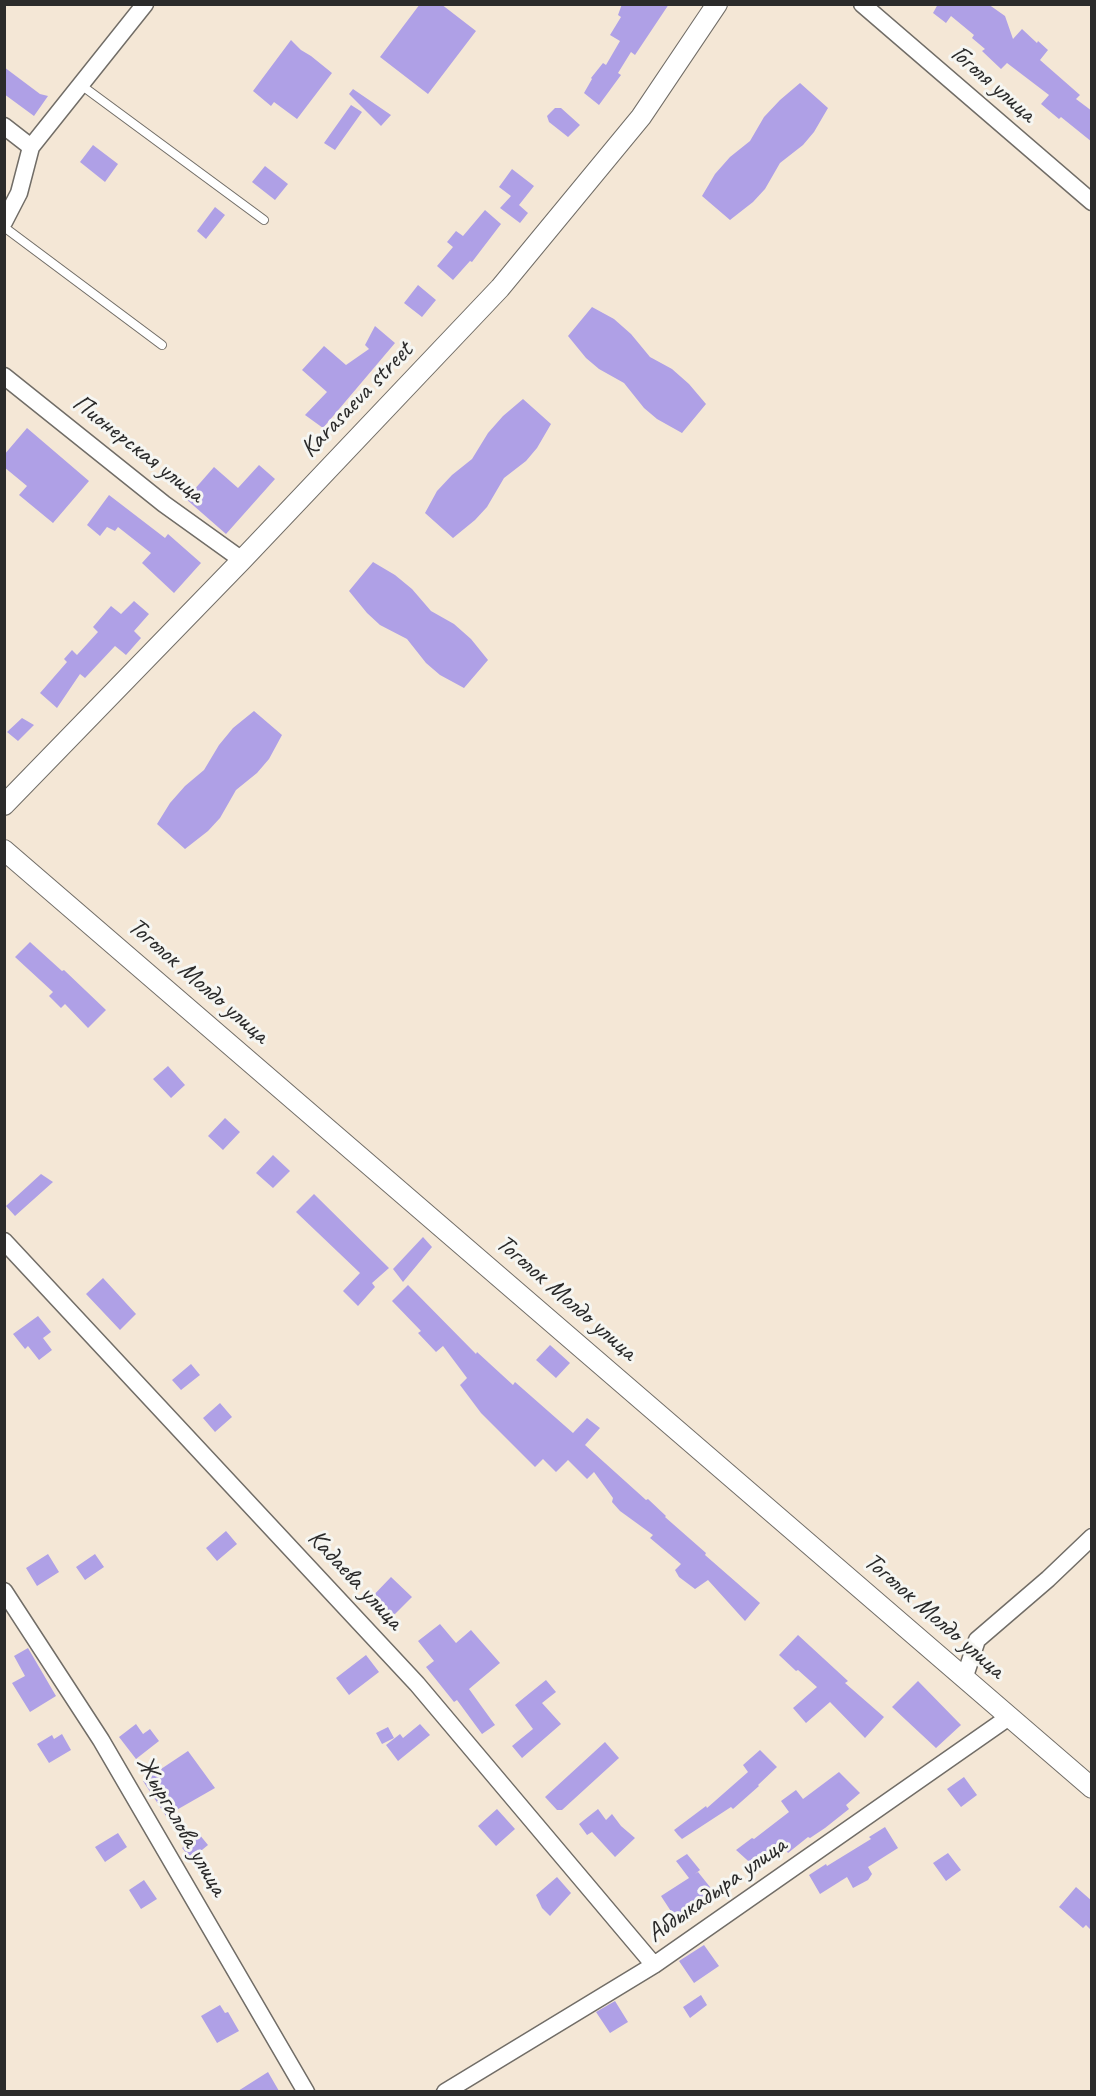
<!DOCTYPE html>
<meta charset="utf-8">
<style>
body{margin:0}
#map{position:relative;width:1096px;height:2096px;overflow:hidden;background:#f4e7d6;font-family:Caveat,sans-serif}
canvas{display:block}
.frame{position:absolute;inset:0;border:6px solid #2b2b2b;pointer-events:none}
</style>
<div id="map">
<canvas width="1096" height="2096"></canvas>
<div class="frame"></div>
</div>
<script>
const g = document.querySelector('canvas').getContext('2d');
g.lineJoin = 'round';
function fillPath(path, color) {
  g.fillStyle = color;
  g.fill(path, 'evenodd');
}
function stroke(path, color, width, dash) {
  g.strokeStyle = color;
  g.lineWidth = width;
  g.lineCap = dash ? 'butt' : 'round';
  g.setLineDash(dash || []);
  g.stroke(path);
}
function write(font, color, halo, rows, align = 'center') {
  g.font = font + ' Caveat,sans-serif';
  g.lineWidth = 6;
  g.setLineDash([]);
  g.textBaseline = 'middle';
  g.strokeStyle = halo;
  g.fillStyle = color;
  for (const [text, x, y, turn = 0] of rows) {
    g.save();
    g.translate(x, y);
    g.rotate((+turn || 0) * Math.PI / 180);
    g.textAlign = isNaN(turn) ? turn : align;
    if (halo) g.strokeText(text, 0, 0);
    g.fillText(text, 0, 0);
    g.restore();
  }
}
const building = new Path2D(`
 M420,4H441L476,31L428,94L380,57Z
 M622,4H669L635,55L631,52L618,73L621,75L599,105L584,93L592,79L591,78L603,63L606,65L620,41L610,35L621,17L618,15Z
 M938,4H988L1005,16L1013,39L1022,29L1037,43L1038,41L1048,50L1040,60L1080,95L1076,99L1092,111V142L1061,117L1059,119L1041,104L1049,95L1007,63L1001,69L982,51L985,49L972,38L974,35L951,16L946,23L933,13Z
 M291,40L301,50L311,56L332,73L297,119L274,102L271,106L253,91Z
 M4,67L40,94L48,96L34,116L4,94Z
 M800,83L828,108L814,132L803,145L780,163L765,189L753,202L730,220L702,196L715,174L730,157L750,141L764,117L780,100Z
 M353,89L391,115L381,126L349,94Z
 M351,105L362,112L335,150L324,143Z
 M555,108H561L580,125L568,137L549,122L547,116Z
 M93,145L118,164L105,182L80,162Z
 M265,166L288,184L275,200L252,182Z
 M512,169L534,186L519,205L528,213L520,223L500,208L511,196L499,187Z
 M215,207L225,215L206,239L197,231Z
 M485,210L501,224L472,262L470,261L453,280L437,266L453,247L447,242L456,231L463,236Z
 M418,285L436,300L422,317L404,303Z
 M592,307L614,319L631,334L650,357L672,369L689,384L706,404L682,433L657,419L644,408L624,383L599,369L586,358L568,336Z
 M375,326L395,343L323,428L305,415L327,392L302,370L324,346L346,365L369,349L365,345Z
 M523,399L551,424L537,448L526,461L504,478L487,507L475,520L453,538L425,513L437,491L452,475L472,459L488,433L503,416Z
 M27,428L89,481L53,523L19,495L27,486L4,467V455Z
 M259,465L275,479L226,534L186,499L214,467L238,488Z
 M109,495L165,538L168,534L201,563L174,593L142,563L151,553L118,527L115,531L107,527L100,536L87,525Z
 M373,562L395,575L412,589L431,611L454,624L471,639L488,660L464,688L440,675L426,663L407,639L380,625L367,613L349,591Z
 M134,601L149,614L134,631L141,638L126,655L115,646L85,678L80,674L57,708L40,693L67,662L64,659L72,650L77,655L98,632L93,627L111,606L121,614Z
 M254,711L282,735L269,759L257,773L236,790L220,818L208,831L185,849L157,824L170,803L185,786L204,770L219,745L233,728Z
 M22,718L34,725L18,741L7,732Z
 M30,942L62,971L64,970L106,1010L88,1028L65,1004L61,1008L49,996L53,992L15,957Z
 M168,1066L185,1085L171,1098L153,1079Z
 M225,1118L240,1132L223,1150L208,1136Z
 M273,1155L290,1171L273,1188L256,1173Z
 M41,1174L53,1182L15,1216L6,1206Z
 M314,1194L389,1268L372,1283L375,1287L358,1306L343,1291L360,1273L296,1212Z
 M423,1237L432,1247L403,1282L393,1269Z
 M103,1278L136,1314L120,1330L86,1294Z
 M408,1285L476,1354L477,1352L513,1385L515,1382L573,1433L587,1418L600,1428L585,1445L646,1500L648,1499L666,1516L665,1517L706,1553L705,1555L760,1603L745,1621L708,1580L695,1589L679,1577L675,1570L681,1564L650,1538L653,1535L620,1511L612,1502L613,1498L594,1472L587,1479L568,1460L556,1472L543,1459L535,1467L481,1413L460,1385L467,1378L443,1346L436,1352L418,1333L421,1331L392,1301Z
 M38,1316L51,1332L43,1338L52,1350L39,1360L28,1346L25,1349L13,1334Z
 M550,1345L570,1363L556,1378L536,1360Z
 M191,1364L200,1375L181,1390L172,1380Z
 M220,1403L232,1417L215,1432L203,1418Z
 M226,1531L237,1544L217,1561L206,1548Z
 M48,1554L59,1572L37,1586L26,1568Z
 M95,1554L104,1567L85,1580L76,1567Z
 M391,1577L412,1597L390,1619L369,1600Z
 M440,1624L456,1643L471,1630L500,1663L469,1689L495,1725L482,1734L457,1700L454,1702L426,1667L434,1661L418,1641Z
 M798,1635L848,1681L845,1683L884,1717L865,1738L830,1702L806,1723L793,1708L817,1687L798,1670L796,1671L779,1655Z
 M28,1648L56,1696L30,1712L12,1683L25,1676L14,1656Z
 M366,1655L379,1672L349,1695L336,1678Z
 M546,1680L556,1692L542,1703L561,1724L522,1758L512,1746L533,1729L515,1705Z
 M918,1681L961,1725L936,1748L892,1707Z
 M136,1724L143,1734L150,1729L159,1741L136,1759L119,1737Z
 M420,1724L430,1735L398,1761L386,1745L400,1734L403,1738Z
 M388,1727L394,1738L382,1744L376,1733Z
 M62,1734L71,1750L49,1763L37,1744L52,1735L54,1739Z
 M605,1742L619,1758L562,1810H557L545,1797Z
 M760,1750L777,1767L758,1785L759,1786L733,1809L731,1807L682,1839L678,1835L674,1830L706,1806L707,1808L748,1772L743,1765Z
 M188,1751L215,1788L166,1816L143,1781Z
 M839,1772L860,1793L846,1805L849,1809L825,1828L810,1838L808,1837L788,1853L782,1845L756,1868L736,1850L752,1838L754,1839L789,1812L781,1801L796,1790L803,1799Z
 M964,1777L977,1795L961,1807L947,1789Z
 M497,1809L515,1829L496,1846L478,1826Z
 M598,1809L606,1820L612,1814L621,1826L635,1838L615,1857L592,1832L587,1835L579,1824Z
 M885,1827L898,1848L868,1867L872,1874L868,1880L853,1888L847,1877L820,1894L809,1875L826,1864L827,1866L871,1839L869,1837Z
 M118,1833L127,1847L105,1862L95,1847Z
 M199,1834L208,1845L191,1859L182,1848Z
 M948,1853L961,1870L946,1881L933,1863Z
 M687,1854L700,1870L695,1874L698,1872L714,1892L676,1919L661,1896L689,1878L676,1861Z
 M557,1877L571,1893L550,1916L542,1908L536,1895Z
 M144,1880L157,1899L141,1909L129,1890Z
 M1076,1887L1092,1901V1931L1086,1925L1083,1928L1059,1907Z
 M704,1945L719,1966L694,1983L679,1961Z
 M701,1995L707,2005L690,2018L683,2007Z
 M615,2001L628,2022L610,2033L596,2012Z
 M220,2005L225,2013L228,2012L239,2031L217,2043L201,2016Z
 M268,2072L279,2091H238Z`);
const service = new Path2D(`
 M81,85L264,220
 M4,227L162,345`);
const minor = new Path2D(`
 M862,4L1092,202
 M4,126L31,147
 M4,222L19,193L31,147L145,4
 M4,376L164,504L242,560
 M4,1241L417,1684L654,1965
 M4,1591L101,1740L306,2092
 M964,1679L977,1640L1048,1579L1092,1537
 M445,2092L654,1965L1009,1717`);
const tertiary = new Path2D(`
 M4,805L242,560L500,288L641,117L717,4
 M4,850L1092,1788`);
const streetNames = [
 ["Гоголя улица",993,84,41],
 ["Karasaeva street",357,400,-46],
 ["Пионерская улица",138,449,38],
 ["Тоголок Молдо улица",198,981,41],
 ["Тоголок Молдо улица",566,1298,41],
 ["Кадаева улица",355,1580,47],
 ["Тоголок Молдо улица",934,1616,41],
 ["Жыргалова улица",181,1826,60],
 ["Абдыкадыра улица",717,1890,-35]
];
fillPath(building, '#afa0e6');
stroke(service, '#716d67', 10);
stroke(minor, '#716d67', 19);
stroke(tertiary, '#716d67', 22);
stroke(service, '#fff', 8);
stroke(minor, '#fff', 16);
stroke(tertiary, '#fff', 20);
write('26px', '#2b2b2b', '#f6f6f2', streetNames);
</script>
